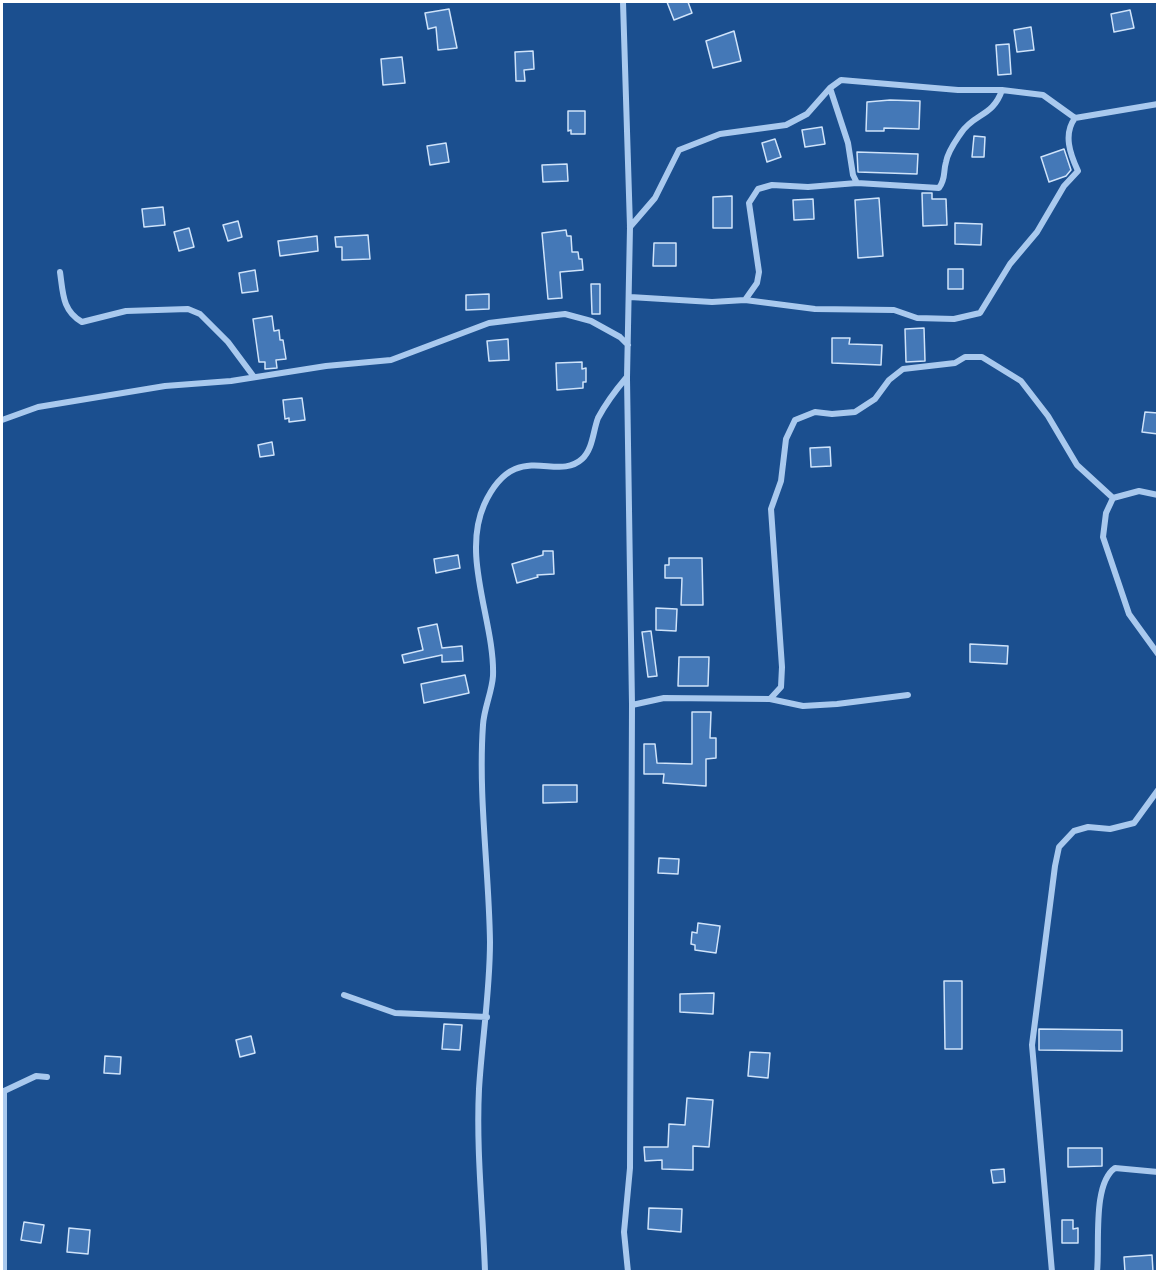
<!DOCTYPE html>
<style>
body{margin:0}
#map{position:relative;width:1159px;height:1273px;overflow:hidden;background:#1b4f8f;font-family:"Fira Sans Condensed",sans-serif}
canvas{display:block}
.frame{position:absolute;inset:0;border:3px solid #fff;pointer-events:none}
</style>
<div id="map">
<canvas width="1159" height="1273"></canvas>
<div class="frame"></div>
</div>
<script>
const g = document.querySelector('canvas').getContext('2d');
g.lineJoin = 'round';
function fillPath(path, color) {
  g.fillStyle = color;
  g.fill(path, 'evenodd');
}
function stroke(path, color, width, dash) {
  g.strokeStyle = color;
  g.lineWidth = width;
  g.lineCap = dash ? 'butt' : 'round';
  g.setLineDash(dash || []);
  g.stroke(path);
}
const building = new Path2D(`
 M667,2H688L692,13L674,20Z
 M449,9L457,48L438,50L436,27L428,29L425,13Z
 M1130,10L1134,28L1114,32L1111,14Z
 M1031,27L1034,50L1017,52L1014,30Z
 M734,31L741,61L713,68L706,41Z
 M1009,44L1011,74L998,75L996,45Z
 M533,51L534,69L524,70L525,81H516L515,52Z
 M402,57L405,83L383,85L381,59Z
 M890,100L920,101L919,129L884,128V131H866L867,102Z
 M568,111H585V134H571V130L568,131Z
 M822,127L825,144L805,147L802,130Z
 M974,136L985,137L984,157H972Z
 M775,139L781,157L767,162L762,143Z
 M446,143L449,162L430,165L427,146Z
 M1064,149L1071,170L1066,176L1049,182L1041,157Z
 M857,152L918,154L917,174L858,172Z
 M567,164L568,181L543,182L542,165Z
 M922,193H932V199H946L947,225L923,226Z
 M732,196V228H713V197Z
 M879,198L883,256L858,258L855,200Z
 M813,199L814,219L794,220L793,200Z
 M163,207L165,225L144,227L142,209Z
 M238,221L242,237L228,241L223,225Z
 M955,223L982,224L981,245L955,244Z
 M189,228L194,247L179,251L174,232Z
 M566,230L567,236H571L572,252H578L579,259H582L583,270L560,272L562,298L548,299L542,233Z
 M368,235L370,259L342,260V247H336L335,237Z
 M317,236L318,251L280,256L278,241Z
 M654,243H676V266H653Z
 M948,269H963V289H948Z
 M255,270L258,291L242,293L239,273Z
 M591,284H600V314H592Z
 M489,294V309L466,310V295Z
 M272,316L274,331L279,330L280,340H283L286,359L276,360L277,368L265,369V362H259L253,319Z
 M924,328L925,361L906,362L905,329Z
 M832,338H850L849,344L882,345L881,365L832,363Z
 M508,339L509,360L489,361L487,341Z
 M582,362V369L586,368V382H583V388L557,390L556,363Z
 M302,398L305,420L289,422V418L285,419L283,400Z
 M1145,412L1158,413V434L1142,432Z
 M272,442L274,455L260,457L258,445Z
 M830,447L831,466L811,467L810,448Z
 M543,551H553L554,574L537,575L538,577L517,583L512,564L543,555Z
 M458,555L460,568L436,573L434,559Z
 M669,558H702L703,605H681L682,578H665V565H669Z
 M656,608L677,609L676,631L656,630Z
 M437,624L442,648L462,646L463,661L442,662V655L404,663L402,655L423,650L418,628Z
 M651,631L657,676L648,677L642,632Z
 M970,644L1008,646L1007,664L970,662Z
 M679,657H709L708,686H678Z
 M465,675L469,693L424,703L421,684Z
 M692,712H711L710,738H716V758L706,759V786L663,783L664,774H644V744H655L657,763L692,764Z
 M543,785H577V802L543,803Z
 M659,858L679,859L678,874L658,873Z
 M698,923L720,926L716,953L695,950V945L691,944L692,932L697,933Z
 M944,981H962V1049H945Z
 M714,993L713,1014L680,1012V994Z
 M444,1024L462,1025L460,1050L442,1049Z
 M1039,1029L1122,1030V1051L1039,1050Z
 M251,1036L255,1053L240,1057L236,1040Z
 M750,1052L770,1053L768,1078L748,1076Z
 M105,1056L121,1057L120,1074L104,1073Z
 M687,1098L713,1100L709,1147L693,1146V1170L662,1169V1160L645,1161L644,1147H668L669,1124L685,1125Z
 M1068,1148H1102V1166L1068,1167Z
 M1004,1169L1005,1182L993,1183L991,1170Z
 M649,1208L682,1209L681,1232L648,1229Z
 M1062,1220H1073V1229L1078,1228V1243H1062Z
 M24,1222L44,1225L41,1243L21,1240Z
 M69,1228L90,1230L88,1254L67,1252Z
 M1152,1255L1153,1272H1125L1124,1257Z`);
const street = new Path2D(`
 M623,2L630,227L627,378L632,705L630,1168L624,1232L628,1272
 M830,88L848,143L853,175L857,183
 M630,227L655,198L679,150L720,134L786,125L807,114L830,88L841,80L958,90H1002L1043,95L1075,118L1158,104
 M60,272C63,292 62,311 82,322L126,311L188,309L200,314L228,342L254,377
 M630,297L712,302L745,300L757,283L759,272L749,203L758,189L772,185L808,187L857,183L939,188C946,179 943,172 946,162C948,151 955,142 961,133C974,113 993,117 1002,90
 M745,300L815,309L894,310L917,318L954,319L980,313L1010,264L1037,232L1064,186L1078,171C1070,154 1063,134 1075,118
 M2,420L38,407L165,386L231,381L326,366L391,360L489,323L538,317L565,314L591,321L620,337L628,345
 M1158,495L1139,491L1113,498L1106,513L1103,537L1129,614L1158,654
 M770,699L803,706L837,704L908,695
 M632,705L664,698L770,699L781,687L782,667L771,509L781,481L786,439L795,420L815,412L832,414L855,412L875,399L889,380L903,369L955,363L965,357H982L1021,381L1048,416L1077,465L1113,498
 M344,995L395,1013L487,1017
 M2,1092L36,1076L47,1077
 M4,1092V1272
 M485,1272C483,1211 476,1150 479,1089C482,1040 490,991 490,942C489,870 478,796 483,725C484,708 492,692 493,676C495,623 461,557 484,505C515,437 556,483 582,459C593,449 593,431 598,418C606,403 615,391 626,378
 M1052,1272L1032,1045L1055,866L1059,847L1074,831L1088,827L1110,829L1134,823L1158,790
 M1097,1272C1100,1245 1092,1184 1115,1168L1158,1172`);
fillPath(building, '#4478b7');
stroke(building, '#cfe3fa', 1.5);
stroke(street, '#a9c9ee', 6);
</script>
